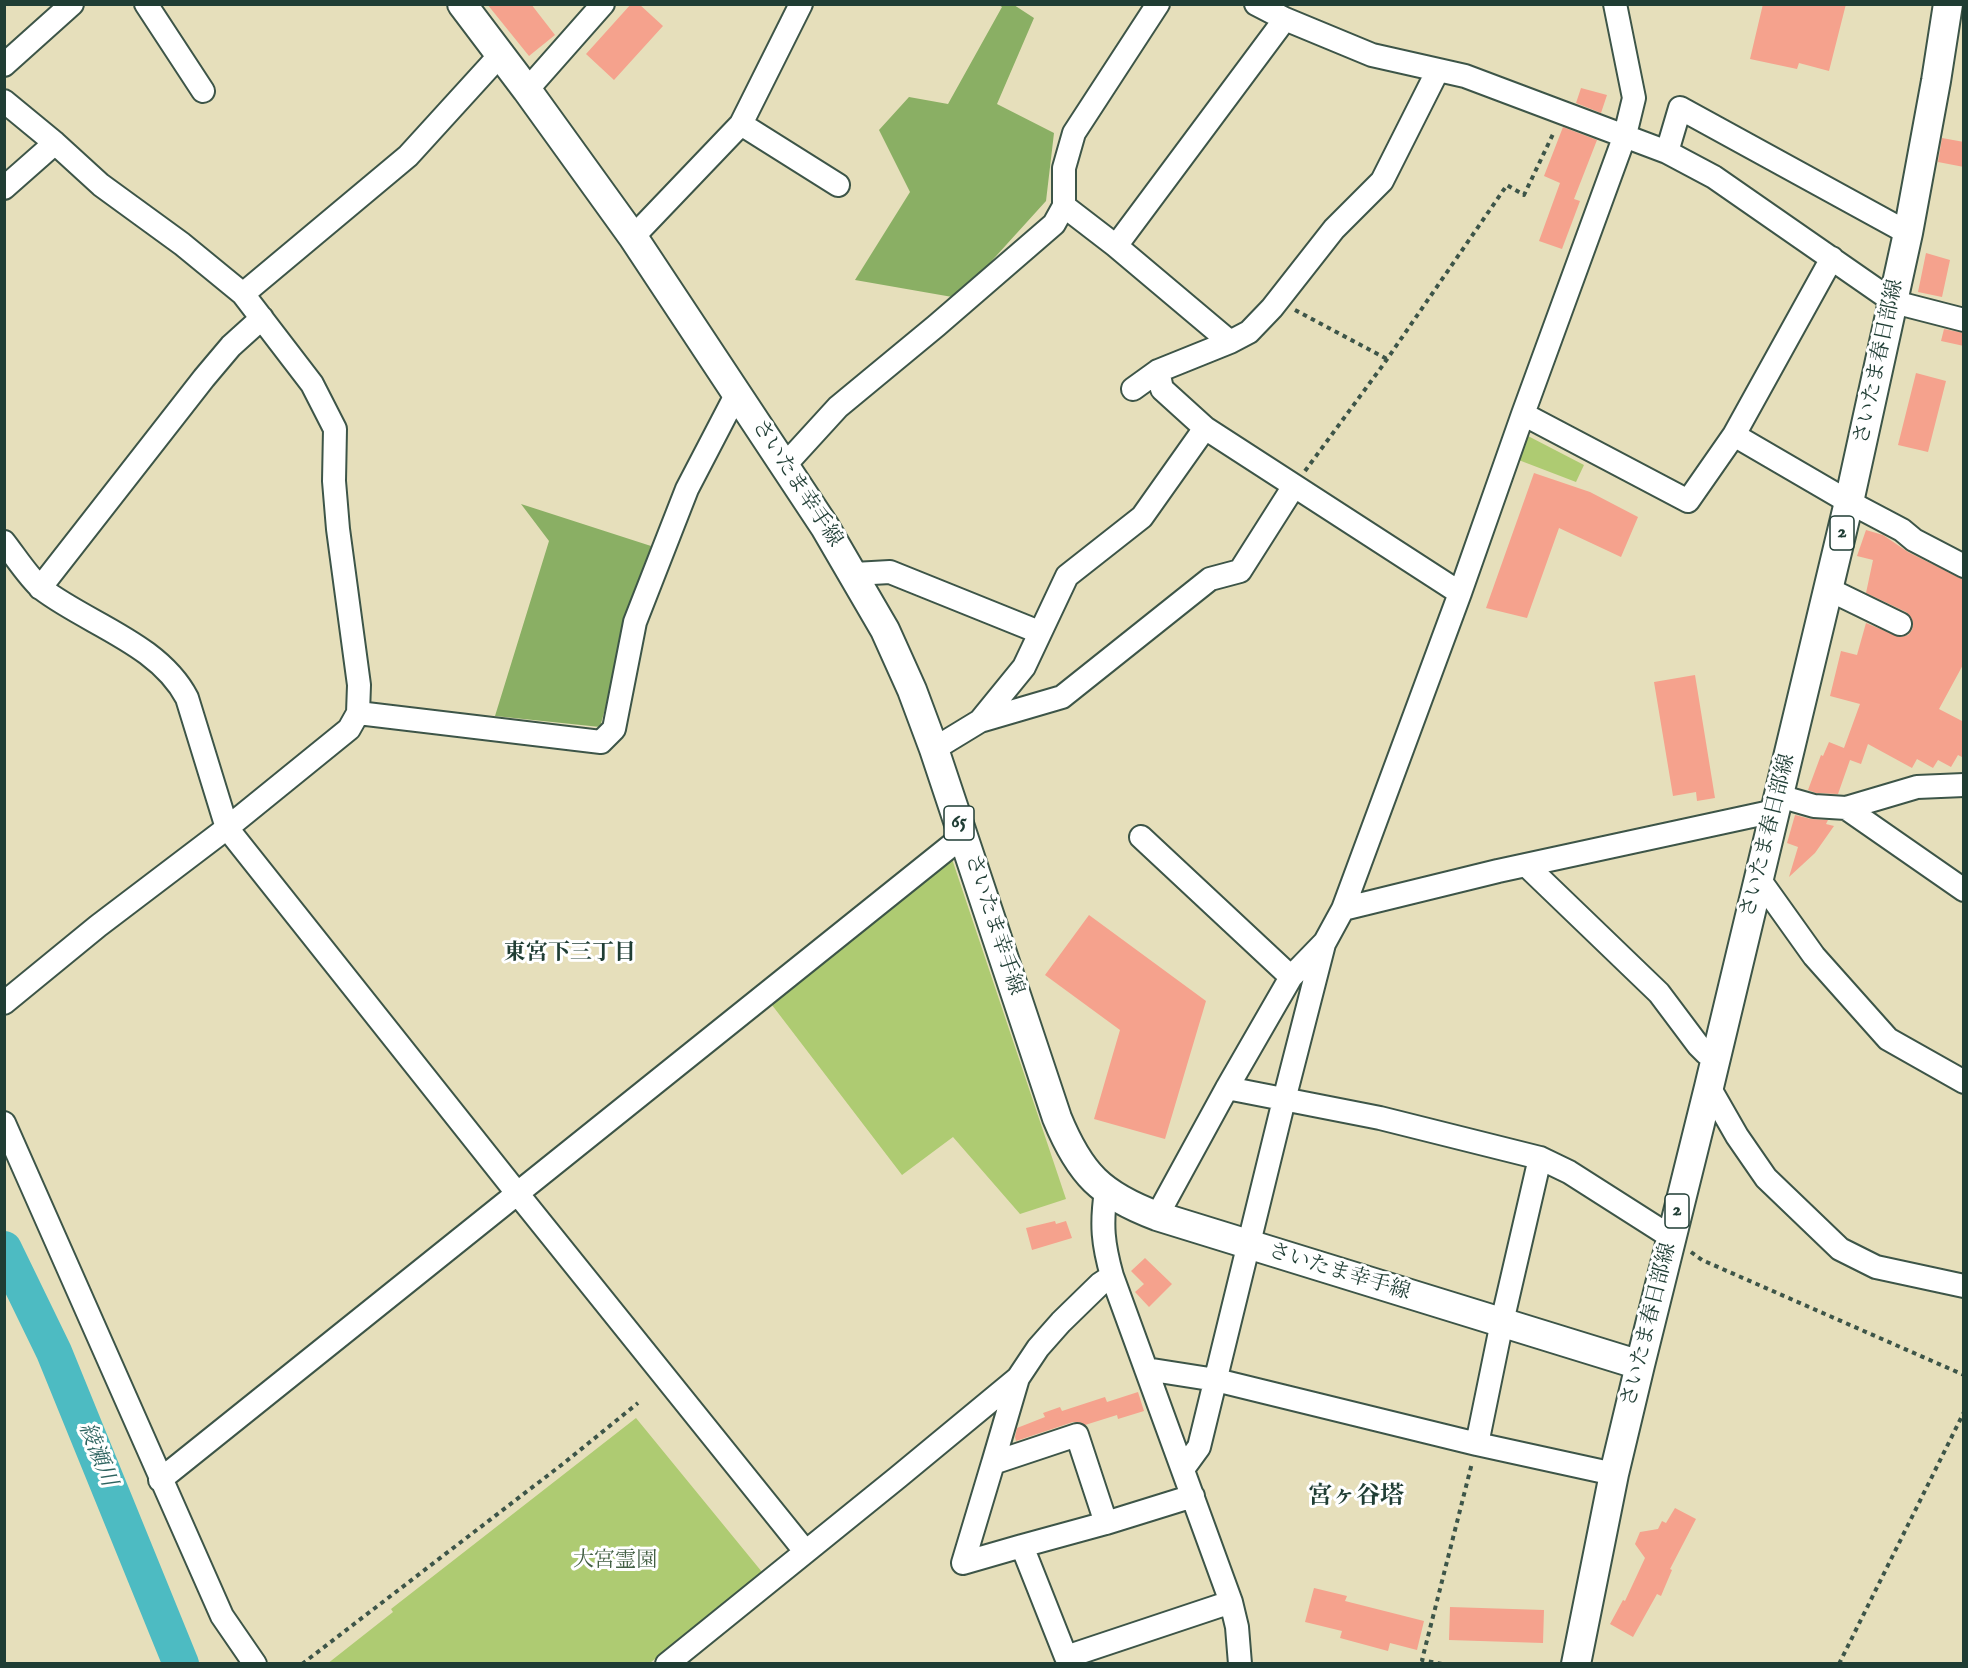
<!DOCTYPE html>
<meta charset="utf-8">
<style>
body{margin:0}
#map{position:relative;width:1968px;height:1668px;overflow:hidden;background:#e6dfbb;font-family:"IM FELL English",serif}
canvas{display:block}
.frame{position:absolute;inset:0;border:6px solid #1f3d34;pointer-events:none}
</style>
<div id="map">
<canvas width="1968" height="1668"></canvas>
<div class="frame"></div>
</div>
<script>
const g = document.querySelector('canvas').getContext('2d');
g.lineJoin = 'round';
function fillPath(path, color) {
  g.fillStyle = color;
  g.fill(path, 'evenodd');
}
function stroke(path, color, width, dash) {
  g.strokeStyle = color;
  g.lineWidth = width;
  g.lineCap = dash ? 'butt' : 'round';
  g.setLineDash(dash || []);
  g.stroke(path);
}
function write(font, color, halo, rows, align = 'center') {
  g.font = font + ' "IM FELL English","Noto Serif JP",serif';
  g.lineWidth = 6;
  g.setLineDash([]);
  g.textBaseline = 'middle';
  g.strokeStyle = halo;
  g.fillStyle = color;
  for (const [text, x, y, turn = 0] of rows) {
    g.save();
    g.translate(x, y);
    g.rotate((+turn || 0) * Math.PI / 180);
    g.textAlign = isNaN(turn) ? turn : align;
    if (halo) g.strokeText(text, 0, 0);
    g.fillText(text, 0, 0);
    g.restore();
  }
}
const green = new Path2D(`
 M1528,436L1584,465L1576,482L1516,459Z
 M952,859L1066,1199L1020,1214L953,1137L902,1175L772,1005Z
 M636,1418L762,1572L650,1663L327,1664L393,1612L391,1609Z`);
const forest = new Path2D(`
 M999,5H1014L1034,18L997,104L1054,133L1046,201L958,298L855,280L910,192L879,130L909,97L948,104L1002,7Z
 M521,504L651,546L600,727L495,716L549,541Z`);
const river = new Path2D(`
 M4,1249L54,1352L181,1664`);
const building = new Path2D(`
 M487,4H531L555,35L529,56Z
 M631,4H639L663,26L614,80L586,54Z
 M1763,4H1846L1829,71L1799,63L1797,69L1750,59Z
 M1581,88L1607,95L1601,113L1576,103Z
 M1563,127L1597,140L1574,199L1580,201L1562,249L1539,241L1560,183L1544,176Z
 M1942,138L1964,142V167L1938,162Z
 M1926,253L1950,260L1942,297L1918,292Z
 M1944,329L1964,333V346L1941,341Z
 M1916,373L1946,381L1928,452L1898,445Z
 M1534,473L1590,492L1638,517L1621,557L1559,528L1527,618L1486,608Z
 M1866,530L1883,535L1908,552L1964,580V663L1939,709L1964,722V758L1958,755L1951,767L1938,760L1933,768L1917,759L1912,768L1868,744L1861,764L1850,760L1838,794L1816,793L1808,790L1821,755L1823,756L1829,742L1844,748L1860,704L1830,696L1841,651L1857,655L1866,623L1900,637L1908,635L1912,630L1913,624L1911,617L1906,612L1866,593L1873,560L1857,556Z
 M1695,675L1715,798L1697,801L1696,792L1673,796L1654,682Z
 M1795,815L1811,819L1828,820L1826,824L1834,826L1815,853L1789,877L1798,847L1787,843Z
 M1089,915L1206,1001L1165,1139L1094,1119L1120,1030L1045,975Z
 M1055,1221L1056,1224L1066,1221L1072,1238L1032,1250L1026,1228Z
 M1145,1258L1172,1284L1149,1307L1135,1292L1144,1284L1131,1271Z
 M1138,1392L1144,1411L1118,1419L1117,1415L1085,1425L1079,1422H1073L1016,1441L1015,1437L1017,1428L1045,1417L1043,1413L1060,1407L1062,1411L1105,1397L1107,1402Z
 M1675,1508L1696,1519L1670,1569L1672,1570L1661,1596L1657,1594L1633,1637L1610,1624L1623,1600L1625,1601L1645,1558L1635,1544L1640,1532L1658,1529L1662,1521L1666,1523Z
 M1314,1588L1347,1596L1345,1601L1424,1621L1417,1650L1390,1643L1388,1651L1340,1638L1342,1631L1305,1622Z
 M1450,1607L1544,1610L1543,1643L1449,1640Z`);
const path = new Path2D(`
 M1295,310L1387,359
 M1305,471L1383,365L1507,185L1524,195L1554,132
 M1691,1252L1702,1260L1964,1375
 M302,1664L564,1463L638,1403
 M1442,1664L1422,1660L1472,1463
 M1839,1664L1964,1412`);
const minor = new Path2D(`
 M146,4L203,91
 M1256,4L1285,19L1372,55L1465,76L1667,152L1714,177L1894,302L1964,320
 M4,65L72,4
 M527,90L603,4
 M4,101L55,143L101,185L182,244L243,294L312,384L335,429L334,481L338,529L359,685L358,713L349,729L227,828L98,926L4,1003
 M741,124L838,185
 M1667,152L1680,108L1908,233
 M4,188L55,143
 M1064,206L1116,246L1230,342
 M633,237L741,124L801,4
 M1116,246L1285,19
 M243,294L408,156L500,55
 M1158,371L1162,389L1205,428L1460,593
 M1133,389L1158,371L1230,342L1249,332L1272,308L1334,229L1382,181L1438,70
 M1523,414L1688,501L1734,435L1832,258
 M1734,435L1849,502L1902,530L1914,540L1964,566
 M785,465L838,407L936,326L1054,224L1064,206V168L1074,133L1158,4
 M4,542C15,556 29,578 42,589C88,624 159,644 187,698L227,828L517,1193L805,1551
 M854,574L890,572L1039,632
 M40,588L204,378L231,346L262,318
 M1828,589L1900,624
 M358,713L601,742L614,729L635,622L687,489L737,393
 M980,721L1024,667L1067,576L1142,517L1205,428
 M934,749L980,721L1062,697L1210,579L1240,571L1294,486
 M1779,796L1814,806L1846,808L1917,787L1964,785
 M1846,808L1964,890
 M1141,837L1291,977
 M1526,865L1659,993L1698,1045L1706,1053L1716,1058
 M1757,886H1764L1814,956L1888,1039L1964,1082
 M1343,909L1498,871L1775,811
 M1709,1087L1737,1136L1766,1178L1840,1249L1876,1267L1964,1286
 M1227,1088L1380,1118L1540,1158L1569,1172L1671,1237
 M4,1123L222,1616L255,1664
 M1106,1191C1101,1225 1103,1244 1112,1276L1231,1602L1237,1627L1240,1664
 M1157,1216L1227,1088L1291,977L1325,942L1343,909L1460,593L1523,414L1625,135L1634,98L1615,4
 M1146,1369L1216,1380L1477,1444L1614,1474
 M1018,1378L993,1463L1077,1435L1106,1523
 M1477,1444L1502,1322L1540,1158
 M993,1463L963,1563L1022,1546
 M1183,1469L1199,1447L1284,1100L1324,944
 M160,1480L963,836
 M1193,1496L1106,1523L1022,1546L1066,1657L1231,1602
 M667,1664L897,1478L1018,1378L1038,1348L1061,1322L1100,1284L1112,1276`);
const major = new Path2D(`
 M462,4L527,90L633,237L825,527L885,630L912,690L934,749L1057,1118C1080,1174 1101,1195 1157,1216L1640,1365
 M1576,1664L1614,1474L1640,1365L1709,1087L1849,502L1908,233L1936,81L1948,4`);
const shields = [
 [1842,533,24],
 [959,823,30],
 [1677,1211,24]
];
const shieldNames = [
 ["2",1842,533],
 ["65",959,823],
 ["2",1677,1211]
];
const streetNames = [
 ["さいたま春日部線",1880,362,-78],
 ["さいたま幸手線",796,484,57],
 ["さいたま春日部線",1769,836,-76],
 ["さいたま幸手線",993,925,72],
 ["さいたま幸手線",1339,1273,17],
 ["さいたま春日部線",1650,1325,-76]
];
const parkNames = [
 ["大宮霊園",615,1562]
];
const neighbourhoodNames = [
 ["東宮下三丁目",570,954]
];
const waterNames = [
 ["綾瀬川",96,1455,68]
];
const quarterNames = [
 ["宮ヶ谷塔",1356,1498]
];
fillPath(green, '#aecb72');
fillPath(forest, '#8aaf64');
stroke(river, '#4dbbc2', 36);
fillPath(building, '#f5a28d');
stroke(minor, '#3d5548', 26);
stroke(major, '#3d5548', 32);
stroke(path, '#3d5548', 4, [4.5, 4.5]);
stroke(minor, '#fff', 22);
stroke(major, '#fff', 28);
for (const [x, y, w] of shields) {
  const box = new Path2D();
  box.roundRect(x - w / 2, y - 17, w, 34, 4.5);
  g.fillStyle = '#fff';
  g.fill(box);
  stroke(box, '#1f3d34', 1.5);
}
write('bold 20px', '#1f3d34', null, shieldNames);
write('21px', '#1f3d34', '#fff', streetNames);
write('21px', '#436044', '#fff', parkNames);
write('bold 22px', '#1f3d34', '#fff', neighbourhoodNames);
write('italic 22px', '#2d635f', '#fff', waterNames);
write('bold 24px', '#1f3d34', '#fff', quarterNames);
</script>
